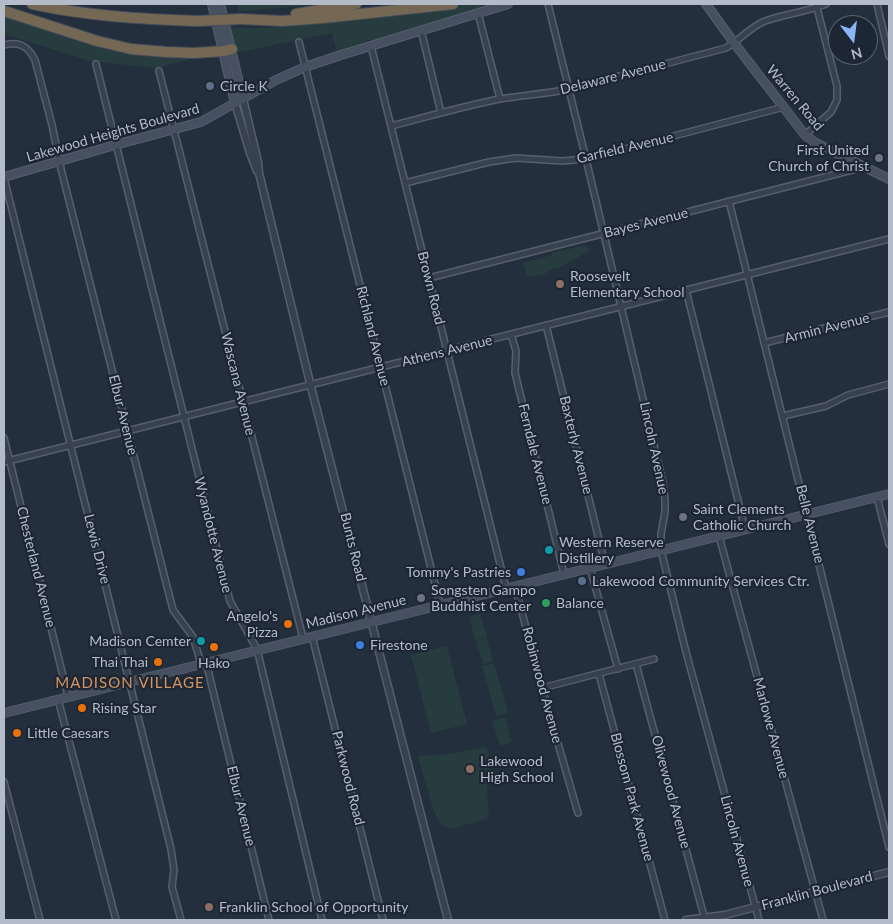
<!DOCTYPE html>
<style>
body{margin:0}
#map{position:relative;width:893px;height:924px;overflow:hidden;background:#242f3e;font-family:Lato,sans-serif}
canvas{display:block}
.frame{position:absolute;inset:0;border:5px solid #b4bcc9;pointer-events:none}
.north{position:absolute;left:828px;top:15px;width:50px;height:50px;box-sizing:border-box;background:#1d2633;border:1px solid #59626f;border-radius:50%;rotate:165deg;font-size:14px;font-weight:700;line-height:20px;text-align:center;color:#b4bcc9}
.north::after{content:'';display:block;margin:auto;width:18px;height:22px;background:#8ab4f8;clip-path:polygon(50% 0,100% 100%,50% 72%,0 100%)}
</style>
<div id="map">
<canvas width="893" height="924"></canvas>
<div class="frame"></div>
<div class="north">N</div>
</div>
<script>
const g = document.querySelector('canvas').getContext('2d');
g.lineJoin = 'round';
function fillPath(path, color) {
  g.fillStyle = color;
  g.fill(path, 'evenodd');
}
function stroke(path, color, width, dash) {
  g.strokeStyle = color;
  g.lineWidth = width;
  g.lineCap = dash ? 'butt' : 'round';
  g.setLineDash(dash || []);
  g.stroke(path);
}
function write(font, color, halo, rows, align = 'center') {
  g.font = font + ' Lato,sans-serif';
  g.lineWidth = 4.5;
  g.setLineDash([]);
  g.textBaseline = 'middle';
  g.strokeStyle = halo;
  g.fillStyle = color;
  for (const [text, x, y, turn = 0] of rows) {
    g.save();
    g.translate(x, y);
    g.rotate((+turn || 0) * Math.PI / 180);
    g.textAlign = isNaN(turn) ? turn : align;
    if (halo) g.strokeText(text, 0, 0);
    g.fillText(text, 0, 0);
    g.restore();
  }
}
const green = new Path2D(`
 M237,4H321L239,12Z
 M471,4H497L374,41L368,40L337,52L332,33L235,53L229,28H268Z
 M4,15C41,28 79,44 118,52C143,57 167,58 192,59L156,68L90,61L4,34Z
 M586,245L589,251L557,269L555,268L544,274L527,277L523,263L552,255V253Z
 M480,613L487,637L475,640L469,617Z
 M487,638L493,661L483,664L476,641Z
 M447,646L467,724L431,733L411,655Z
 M494,663L508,713L496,716L482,666Z
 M505,717L512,742L500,746L492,721Z
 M485,747L488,751L490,771L487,788L489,814L486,819L451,829L440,824L433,809L418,756L448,754Z`);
const minor = new Path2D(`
 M548,4L586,159L663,483L665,500V512L661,534V550L686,652L759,920
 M877,4L889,56
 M478,13L500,99
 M421,30L441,113
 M299,42L440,604
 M4,45C19,41 28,46 35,60L52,125L61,169L173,610L193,637L201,663
 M371,46L506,588
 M96,64L230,601L257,649L322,920
 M159,71L303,638
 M391,126C427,117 463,106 500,99C523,95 546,94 569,89L726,48C740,40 750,27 765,21C785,14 806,12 826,4
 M805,135L831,112L837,100V86L816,4
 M4,178L171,849L174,870L172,887L181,920
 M405,183L489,162L516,158L562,161L586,159L784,107
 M729,201L889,847
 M429,278L864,167
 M686,290L745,529
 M546,325L605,564
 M511,334L516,351L515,373L564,574
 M764,343L889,312
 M783,416L826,406L848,395L889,384
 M4,438L68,696
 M4,462L889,239
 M877,497L889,544
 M719,536L823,920
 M590,568L618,669
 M515,586L542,688L578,813
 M312,636L383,920
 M206,662L269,920
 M636,664L705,920
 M599,674L665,920
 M542,688L654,659
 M58,699L116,920
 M4,782L40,920`);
const tertiary = new Path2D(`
 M243,99L258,162L259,173L311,387L448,920
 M235,103L250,153L257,171
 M686,920L725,915L889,872`);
const secondary = new Path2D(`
 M212,4L235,103
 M220,4L243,99
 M706,4L734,43L805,135L814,142L889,179
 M4,177L115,145L201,122L276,80L305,67L341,55L508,4
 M4,713L889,494`);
const motorway = new Path2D(`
 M32,4C87,16 142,19 197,21
 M4,11L97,41L131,49L166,52L194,53L224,51L232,49
 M296,14L356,4
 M241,19L282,21L323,18L453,4`);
const motorwayBridge = new Path2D(`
 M197,21L241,19`);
const markers = [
 [210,86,5,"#5c6f8a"],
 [879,158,5,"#6b7280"],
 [560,284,5,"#8d6e63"],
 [683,517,5,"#6b7280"],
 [549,550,5,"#0f9aa8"],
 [521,572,5,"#3f7fe0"],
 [582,581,5,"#5c6f8a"],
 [421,598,5,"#6b7280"],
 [546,603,5,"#2e9e5b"],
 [288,624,5,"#e8710a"],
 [201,641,5,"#0f9aa8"],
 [360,645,5,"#3f7fe0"],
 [214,647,5,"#e8710a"],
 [158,662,5,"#e8710a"],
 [82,708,5,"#e8710a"],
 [17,733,5,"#e8710a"],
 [470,769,5,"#8d6e63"],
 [209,907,5,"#8d6e63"]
];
const streetNames = [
 ["Delaware Avenue",613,77,-14],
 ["Warren Road",795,98,50],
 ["Lakewood Heights Boulevard",113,133,-16],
 ["Garfield Avenue",625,148,-13],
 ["Bayes Avenue",646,223,-14],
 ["Brown Road",431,288,76],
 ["Armin Avenue",827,328,-14],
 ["Richland Avenue",373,336,76],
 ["Athens Avenue",447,351,-14],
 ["Wascana Avenue",238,384,76],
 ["Elbur Avenue",123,415,76],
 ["Baxterly Avenue",576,445,76],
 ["Lincoln Avenue",654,448,78],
 ["Ferndale Avenue",535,454,76],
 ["Belle Avenue",810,524,76],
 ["Wyandotte Avenue",213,535,76],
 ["Bunts Road",353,547,76],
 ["Lewis Drive",97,549,76],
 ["Chesterland Avenue",36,567,76],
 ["Madison Avenue",356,612,-14],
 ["Robinwood Avenue",542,685,75],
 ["Marlowe Avenue",771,728,75],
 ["Parkwood Road",348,778,76],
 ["Olivewood Avenue",671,792,75],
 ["Blossom Park Avenue",632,797,75],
 ["Elbur Avenue",241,806,76],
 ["Lincoln Avenue",737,841,75],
 ["Franklin Boulevard",817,891,-15]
];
const poiNames = [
 ["Circle K",220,86],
 ["First United",869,150,"right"],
 ["Church of Christ",869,166,"right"],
 ["Roosevelt",570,276],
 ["Elementary School",570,292],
 ["Saint Clements",693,509],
 ["Catholic Church",693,525],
 ["Western Reserve",559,542],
 ["Distillery",559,558],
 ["Tommy's Pastries",511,572,"right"],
 ["Lakewood Community Services Ctr.",592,581],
 ["Songsten Gampo",431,590],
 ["Buddhist Center",431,606],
 ["Balance",556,603],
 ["Angelo's",278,616,"right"],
 ["Pizza",278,632,"right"],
 ["Madison Cemter",191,641,"right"],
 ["Firestone",370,645],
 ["Thai Thai",148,662,"right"],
 ["Hako",214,663,"center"],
 ["Rising Star",92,708],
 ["Little Caesars",27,733],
 ["Lakewood",480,761],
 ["High School",480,777],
 ["Franklin School of Opportunity",219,907]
];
const neighbourhoodNames = [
 ["MADISON VILLAGE",130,683]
];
fillPath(green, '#263c3f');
stroke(minor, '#565f6c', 8);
stroke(tertiary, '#565f6c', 9);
stroke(secondary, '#565f6c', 10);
stroke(motorway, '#434c59', 12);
stroke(minor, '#38414e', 5);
stroke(tertiary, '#38414e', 6);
stroke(secondary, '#465061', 8);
stroke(motorway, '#746855', 10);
stroke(motorwayBridge, '#434c59', 12, []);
stroke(motorwayBridge, '#746855', 10);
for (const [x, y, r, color] of markers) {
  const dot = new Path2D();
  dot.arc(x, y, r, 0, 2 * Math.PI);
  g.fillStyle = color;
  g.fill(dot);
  stroke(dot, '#1d2633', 2);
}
write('14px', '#b4bcc9', '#1d2633', streetNames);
write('14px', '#b4bcc9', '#1d2633', poiNames, 'left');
g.letterSpacing = '1px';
write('15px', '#d59563', '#1d2633', neighbourhoodNames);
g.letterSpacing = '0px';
</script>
